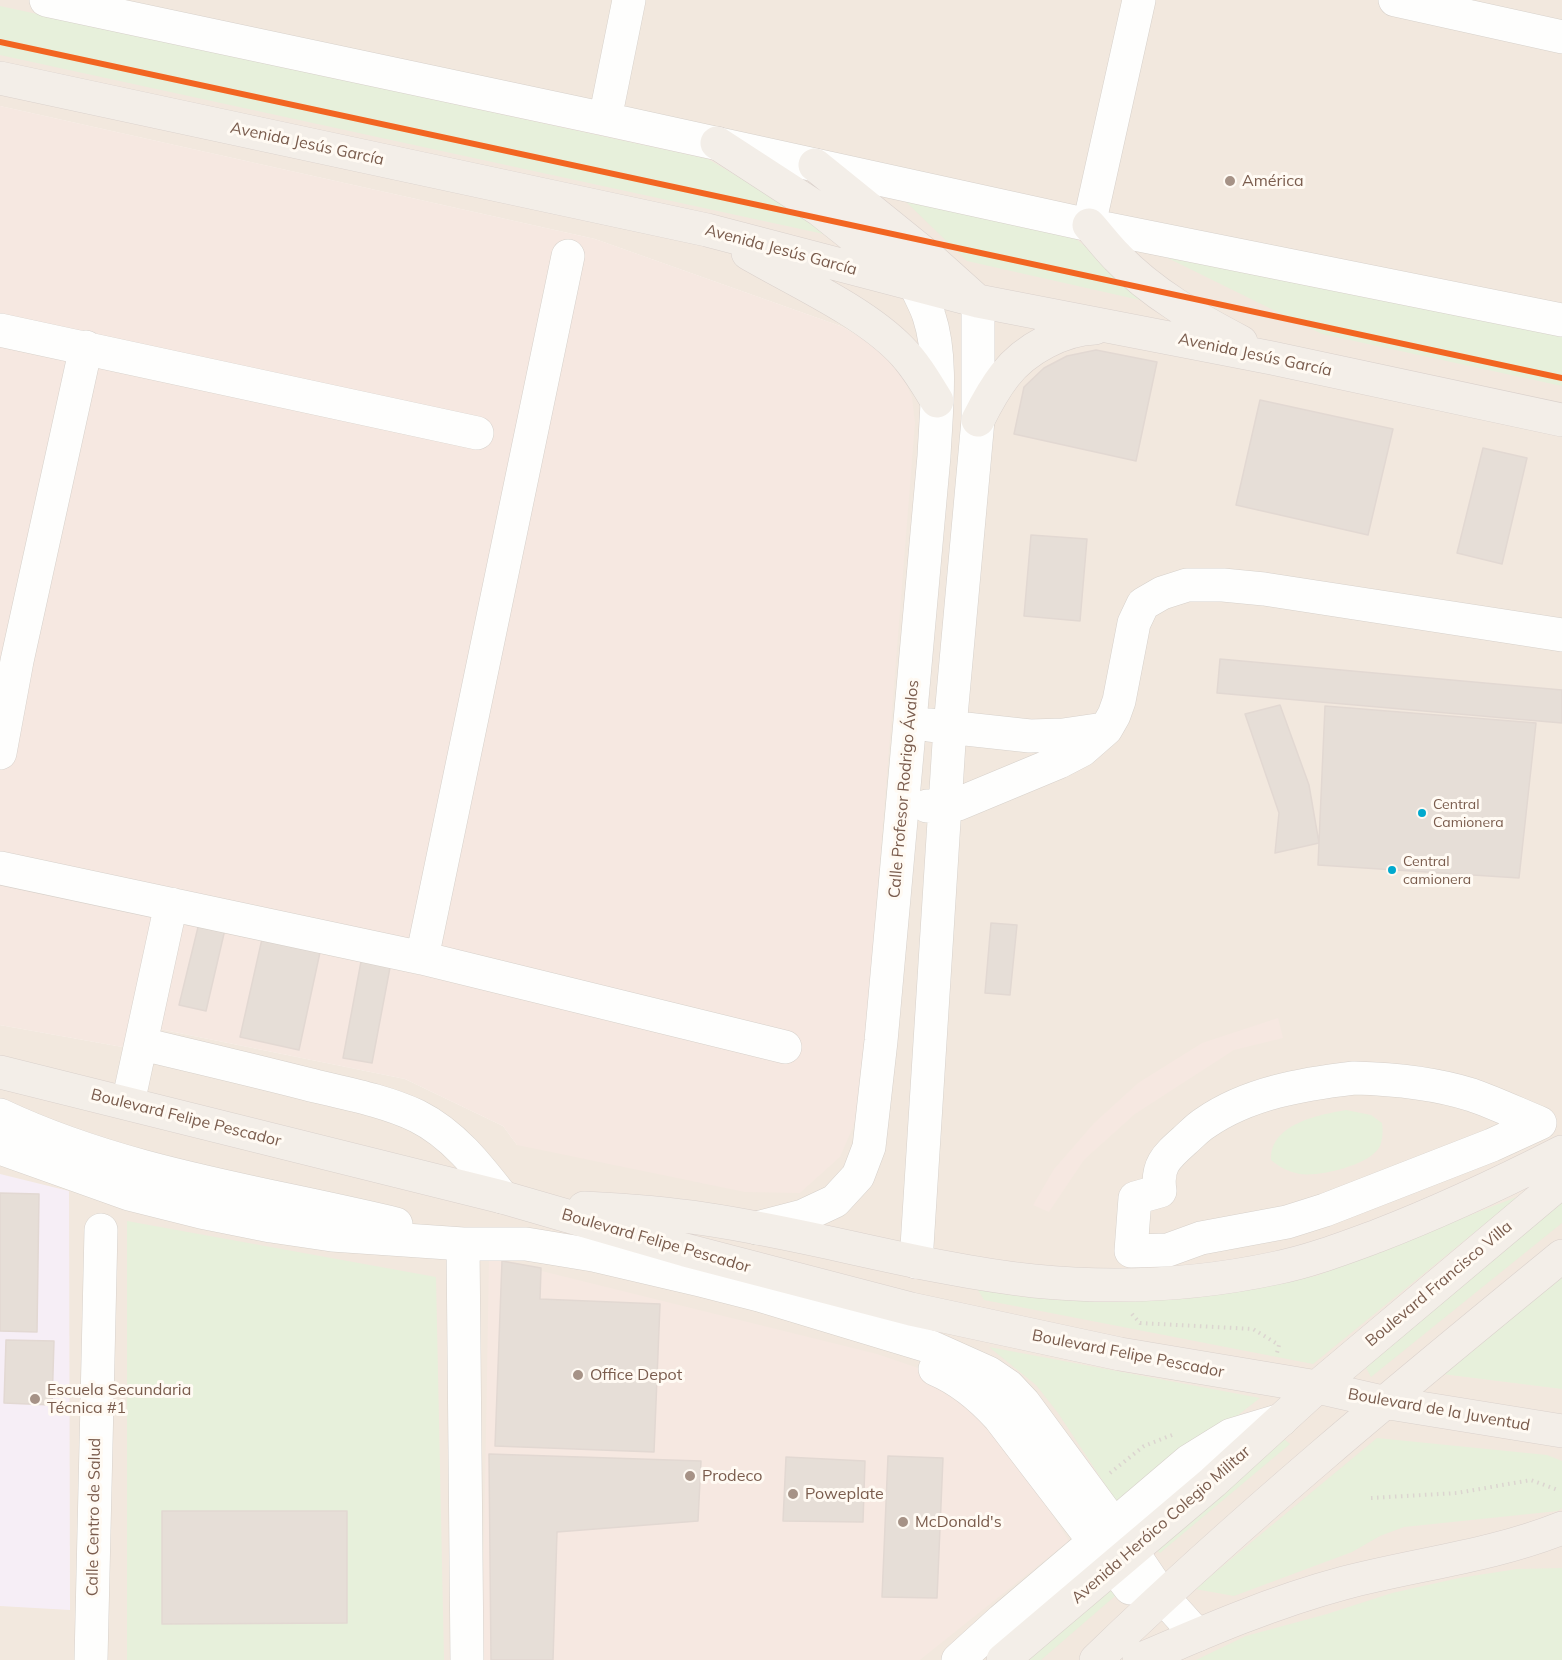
<!DOCTYPE html>
<meta charset="utf-8">
<style>
body{margin:0}
canvas{display:block;background:#f9f5f0}
</style>
<canvas width="1562" height="1660"></canvas>
<script>
const g = document.querySelector('canvas').getContext('2d');
g.lineJoin = 'round';
function fillPath(path, color) {
  g.fillStyle = color;
  g.fill(path, 'evenodd');
}
function stroke(path, color, width, dash) {
  g.strokeStyle = color;
  g.lineWidth = width;
  g.lineCap = dash ? 'butt' : 'round';
  g.setLineDash(dash || []);
  g.stroke(path);
}
function write(font, color, halo, rows, align = 'center') {
  g.font = font + ' Mulish,sans-serif';
  g.lineWidth = 6;
  g.setLineDash([]);
  g.textBaseline = 'middle';
  g.strokeStyle = halo;
  g.fillStyle = color;
  for (const [text, x, y, turn = 0] of rows) {
    g.save();
    g.translate(x, y);
    g.rotate((+turn || 0) * Math.PI / 180);
    g.textAlign = isNaN(turn) ? turn : align;
    if (halo) g.strokeText(text, 0, 0);
    g.fillText(text, 0, 0);
    g.restore();
  }
}
const residential = new Path2D(`
 M0,0H1562V1660H0V1025L128,1048L135,1024L405,1079L503,1126L517,1145L873,344L843,327L595,239L0,106Z`);
const commercial = new Path2D(`
 M0,106L595,239L843,327L873,344L903,376L912,397L915,423L860,1111L840,1157L800,1193L745,1192L517,1145L503,1126L405,1079L135,1024L128,1048L0,1025Z
 M1278,1018L1283,1038L1234,1050L1135,1114L1084,1160L1049,1212L1033,1205L1054,1169L1094,1123L1138,1083L1202,1043Z
 M489,1258L877,1354L924,1370L959,1389L1029,1478L1069,1541L920,1660H482Z`);
const education = new Path2D(`
 M0,1174L69,1191L70,1610L0,1606Z`);
const green = new Path2D(`
 M0,6L708,159L842,238L0,55Z
 M900,196L1075,238L1153,303L967,261Z
 M1121,235L1562,327V386L1322,334Z
 M1346,1110L1371,1115L1382,1123C1383,1131 1383,1138 1380,1146C1371,1165 1319,1177 1300,1174C1289,1172 1279,1167 1271,1160C1270,1124 1318,1115 1346,1110Z
 M1519,1196L1313,1364L984,1300L975,1285L1210,1292L1316,1276Z
 M1562,1202V1223L1371,1377L1364,1364Z
 M127,1221L436,1277L444,1660H127Z
 M1562,1277V1389L1442,1374Z
 M989,1347L1260,1398L1120,1507L1058,1413L1036,1385Z
 M1280,1436L1290,1444L1160,1553L1151,1545Z
 M1377,1438L1547,1455L1562,1461V1508L1558,1511L1404,1527L1380,1536L1352,1552L1234,1596L1195,1589Z
 M1562,1568V1660H1196L1246,1636L1327,1614L1392,1593L1459,1578L1517,1569Z
 M1111,1579L1122,1590L1041,1660H1016Z`);
const building = new Path2D(`
 M1096,350L1157,362L1136,461L1014,434L1024,387L1044,368L1067,356Z
 M1260,400L1393,429L1368,535L1236,505Z
 M1483,448L1527,458L1502,564L1457,553Z
 M1031,535L1087,539L1080,621L1024,616Z
 M1220,659L1562,690V723L1217,693Z
 M1280,705L1309,785L1319,843L1275,853L1279,813L1245,714Z
 M1325,706L1536,723L1519,878L1318,865Z
 M200,919L226,925L206,1011L179,1005Z
 M991,923L1017,925L1010,995L985,993Z
 M264,930L322,943L299,1050L240,1037Z
 M363,951L392,957L372,1063L343,1058Z
 M0,1193L39,1194L37,1332L0,1331Z
 M502,1261L541,1268L540,1299L660,1304L654,1452L495,1446Z
 M6,1340L54,1341L52,1405L4,1403Z
 M489,1454L701,1461L698,1521L557,1532L553,1660H491Z
 M888,1456L943,1458L937,1598L882,1597Z
 M786,1457L865,1461L863,1522L783,1521Z
 M162,1511H347V1623L162,1624Z`);
const path = new Path2D(`
 M1132,1314L1140,1323L1253,1329L1279,1345L1277,1353
 M1110,1473L1144,1446L1172,1435
 M1371,1498L1457,1493L1531,1480L1558,1490`);
const minor = new Path2D(`
 M46,0L605,119L1089,225L1562,320
 M1395,0L1562,37
 M605,119L629,0
 M1089,225L1139,0
 M0,330L477,433
 M929,725L1030,736L1063,735L1104,729
 M0,753L17,661L86,347
 M927,806L946,807L958,804L1059,762L1082,750L1106,729L1114,715L1119,701L1134,623L1143,604L1162,593L1187,585H1223L1264,589L1562,635
 M0,868L422,958L785,1047
 M422,958L568,256
 M142,1044C197,1057 252,1070 307,1084C343,1093 383,1100 417,1116C453,1134 478,1166 502,1197
 M1354,1078C1394,1079 1434,1083 1472,1095C1495,1103 1518,1114 1540,1123L1492,1145L1325,1210L1287,1222L1201,1238L1168,1250L1131,1251L1135,1198L1160,1191C1156,1166 1166,1157 1184,1141C1191,1135 1197,1128 1205,1123C1248,1093 1303,1084 1354,1078Z
 M128,1103L171,904
 M0,1115C125,1174 263,1192 396,1224
 M0,1148L129,1194L201,1212L271,1226L332,1235L463,1244H526L593,1255L700,1280L759,1295L931,1347L989,1373L1008,1386L1024,1403L1114,1525L1162,1596L1197,1635
 M757,1228L803,1216L835,1201L858,1176L869,1147L881,1041L934,456C936,413 943,358 929,316C926,306 920,296 916,286
 M463,1244L467,1660
 M916,1262L950,727L978,420V301
 M935,1369C961,1380 980,1396 999,1417L1130,1588
 M91,1660L101,1230
 M958,1660L1002,1620L1189,1461L1231,1435L1281,1420`);
const major = new Path2D(`
 M0,78L707,230L978,301L1272,358L1562,420
 M717,143L820,210L908,280
 M815,165L925,254L974,298
 M1089,225C1098,235 1107,247 1117,257C1151,293 1197,319 1241,342
 M748,253C794,280 863,311 900,349C915,364 926,383 937,401
 M978,420C986,404 994,389 1005,375C1025,349 1063,329 1095,328
 M0,1072L502,1197L685,1250L911,1309L1120,1354L1317,1387L1383,1402L1562,1431
 M584,1208C624,1210 665,1213 705,1219C815,1235 923,1269 1034,1281C1114,1289 1197,1285 1276,1268C1311,1261 1344,1248 1377,1236C1442,1211 1501,1183 1562,1152
 M1003,1660L1213,1482L1317,1387L1562,1181
 M1096,1660C1244,1517 1403,1386 1562,1256
 M1139,1660C1206,1631 1273,1602 1344,1583C1417,1564 1492,1556 1562,1528`);
const rail1 = new Path2D(`
 M0,42L1562,378`);
const markers = [
 [1230,181,6,"#a69286"],
 [1422,813,5,"#00a9ce"],
 [1392,870,5,"#00a9ce"],
 [578,1375,6,"#a69286"],
 [35,1399,6,"#a69286"],
 [690,1476,6,"#a69286"],
 [793,1494,6,"#a69286"],
 [903,1522,6,"#a69286"]
];
const busNames = [
 ["Central",1433,805],
 ["Camionera",1433,823],
 ["Central",1403,862],
 ["camionera",1403,880]
];
const streetNames = [
 ["Avenida Jesús García",307,144,12],
 ["Avenida Jesús García",781,250,15],
 ["Avenida Jesús García",1255,355,12],
 ["Calle Profesor Rodrigo Ávalos",904,789,-85],
 ["Boulevard Felipe Pescador",186,1118,14],
 ["Boulevard Felipe Pescador",656,1241,16],
 ["Boulevard Francisco Villa",1439,1284,-40],
 ["Boulevard Felipe Pescador",1128,1354,11],
 ["Boulevard de la Juventud",1439,1410,10],
 ["Calle Centro de Salud",94,1517,-89],
 ["Avenida Heróico Colegio Militar",1161,1525,-41]
];
const poiNames = [
 ["América",1242,181],
 ["Office Depot",590,1375],
 ["Escuela Secundaria",47,1390],
 ["Técnica #1",47,1408],
 ["Prodeco",702,1476],
 ["Poweplate",805,1494],
 ["McDonald's",915,1522]
];
fillPath(residential, '#f2e8de');
fillPath(commercial, '#f6e8e1');
fillPath(education, '#f6eef6');
fillPath(green, '#e7f0db');
fillPath(building, '#e6ded7');
stroke(building, '#e2d8d2', 1.5);
stroke(minor, '#d7d1cb', 34);
stroke(major, '#dad1cc', 34);
stroke(path, '#dcd5d0', 4, [1.5, 4.5]);
stroke(minor, '#fefefd', 33);
stroke(major, '#f3eee8', 33);
stroke(rail1, '#f26522', 6);
for (const [x, y, r, color] of markers) {
  const dot = new Path2D();
  dot.arc(x, y, r, 0, 2 * Math.PI);
  g.fillStyle = color;
  g.fill(dot);
  stroke(dot, '#fffaf3', 2);
}
write('14px', '#7a5c4d', '#fffaf3', busNames, 'left');
write('16px', '#7a5c4d', '#fffaf3', streetNames);
write('16px', '#7a5c4d', '#fffaf3', poiNames, 'left');
</script>
